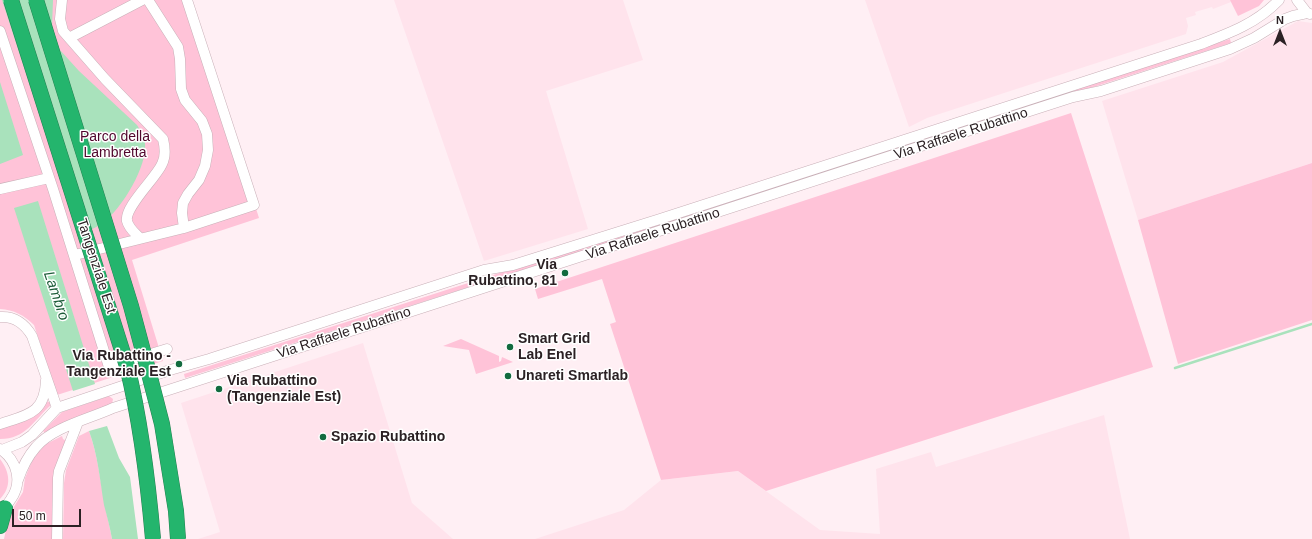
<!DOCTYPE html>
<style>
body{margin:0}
#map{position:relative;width:1312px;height:539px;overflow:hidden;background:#ffeff4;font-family:Arial,sans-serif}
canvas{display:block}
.north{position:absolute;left:1260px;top:12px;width:40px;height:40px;-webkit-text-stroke:3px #fff;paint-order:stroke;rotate:0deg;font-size:11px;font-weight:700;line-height:16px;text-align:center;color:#2b2124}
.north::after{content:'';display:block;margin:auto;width:14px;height:18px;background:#2b2124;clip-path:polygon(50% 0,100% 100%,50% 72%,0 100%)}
.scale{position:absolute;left:12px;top:509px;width:69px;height:18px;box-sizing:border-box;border:2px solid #2b2124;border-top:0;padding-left:5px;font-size:12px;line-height:14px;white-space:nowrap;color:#2b2124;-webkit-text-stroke:3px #fff;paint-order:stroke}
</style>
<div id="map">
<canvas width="1312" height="539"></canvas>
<div class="north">N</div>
<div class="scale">50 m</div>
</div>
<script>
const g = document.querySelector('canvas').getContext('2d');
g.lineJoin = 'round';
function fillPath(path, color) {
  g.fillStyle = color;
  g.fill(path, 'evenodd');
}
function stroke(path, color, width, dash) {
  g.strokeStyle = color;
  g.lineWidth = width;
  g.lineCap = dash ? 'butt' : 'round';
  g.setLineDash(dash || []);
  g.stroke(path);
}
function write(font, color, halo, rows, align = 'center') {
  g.font = font + ' Arial,sans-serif';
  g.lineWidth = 3;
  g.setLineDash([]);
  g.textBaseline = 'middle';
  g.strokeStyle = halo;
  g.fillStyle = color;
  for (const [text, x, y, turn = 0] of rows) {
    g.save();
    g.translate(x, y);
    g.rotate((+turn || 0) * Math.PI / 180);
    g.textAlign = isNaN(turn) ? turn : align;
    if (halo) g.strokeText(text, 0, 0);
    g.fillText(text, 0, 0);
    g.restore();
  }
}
const built = new Path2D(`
 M394,0H623L643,60L546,91L588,229L484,261Z
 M865,0H1230L1231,2L1213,9L1212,7L1195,12L1196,15L1186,18L1188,26L1186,34L927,118L909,127Z
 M1298,21L1312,23V163L1138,220L1102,101L1223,62Z
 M363,343L412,503L453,539H198L220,532L181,403Z
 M1104,415L1130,539H535L624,510L661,480L738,471L820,530L880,534L876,469L931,452L936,467Z`);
const green = new Path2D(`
 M0,0H190L259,218L132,260L163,361L57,395L34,325C24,315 14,310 0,309Z
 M1230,0H1264L1259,6L1238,16Z
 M1230,39L1231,43L185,378L184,374Z
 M1071,113L1153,367L766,491L738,471L661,480L610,324L616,322L602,279L538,299L535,289Z
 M1312,163V320L1178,364L1138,220Z
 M461,339L499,356V362L501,361L502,357L513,362L476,374L469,350L443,346Z
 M51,396V405C34,420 26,439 0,439V428L46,401L49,402Z
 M109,396L113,399L112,404L45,433L43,431L62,412Z
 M89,431C98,456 100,480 105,505C107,516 110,528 112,539H63L64,483L66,470L79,436Z
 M62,436L63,439L68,442L54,539H4L9,515L23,492L25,478L32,461L40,450L46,444Z
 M0,459C10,472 12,487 0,499Z`);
const water = new Path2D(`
 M2,0H53L52,27L60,50L79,71L137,125C142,133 146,139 145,148C145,171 118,215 98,226C92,230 85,231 78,234Z
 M0,82L23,155L0,164Z
 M38,201L95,384L73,391L14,208Z
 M107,426L119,458L130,477L138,539H112C110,528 107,516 104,505C100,480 98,456 89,431Z`);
const stream = new Path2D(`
 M1175,368L1312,324`);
const minor = new Path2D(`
 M62,0L60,19L63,31L105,79L163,139C165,147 166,156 162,164C156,178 124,207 127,221C129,229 135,233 140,238
 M148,0L178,47L180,59L181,89L185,100L202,121L207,134L208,150L205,166L199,180L188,194L183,203L182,213L184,228
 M1297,0L1307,13L1310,14
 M0,31L53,189L109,367L167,349
 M69,38L142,0
 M0,189L49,178
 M74,255L79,254L184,228L254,205L187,0
 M0,317C15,316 25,324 32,336L57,408
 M0,424C27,415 45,414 46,380
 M0,449C17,460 23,482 11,499C8,504 5,508 0,510
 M2,450L22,442L32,435L57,408L170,370L209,359L484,270L513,265L660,219L1201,44C1230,33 1257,23 1279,0
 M18,480C22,468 28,456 36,447C53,427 89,419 113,408L946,138L1073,97L1101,91L1230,49L1254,38L1285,19L1293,16L1307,13
 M57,539L58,478L59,471L78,422`);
const highway = new Path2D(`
 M0,526L5,508`);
const highwayBridge = new Path2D(`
 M11,0L127,366C141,423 148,481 153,539
 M36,0L131,306L146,362L162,424L176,511L178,539`);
const markers = [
 [565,273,4,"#126b3f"],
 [510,347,4,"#126b3f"],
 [179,364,4,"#126b3f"],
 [508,376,4,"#126b3f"],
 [219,389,4,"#126b3f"],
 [323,437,4,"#126b3f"]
];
const streetNames = [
 ["Via Raffaele Rubattino",961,134,-18],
 ["Via Raffaele Rubattino",653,234,-18],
 ["Tangenziale Est",96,266,72],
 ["Via Raffaele Rubattino",344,333,-18]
];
const parkNames = [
 ["Parco della",115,137],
 ["Lambretta",115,153]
];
const poiNames = [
 ["Via",557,265,"right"],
 ["Rubattino, 81",557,281,"right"],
 ["Smart Grid",518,339],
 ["Lab Enel",518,355],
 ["Via Rubattino -",171,356,"right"],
 ["Tangenziale Est",171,372,"right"],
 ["Unareti Smartlab",516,376],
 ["Via Rubattino",227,381],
 ["(Tangenziale Est)",227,397],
 ["Spazio Rubattino",331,437]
];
const waterNames = [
 ["Lambro",56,296,71]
];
fillPath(built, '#ffe3ec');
fillPath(green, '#ffc3d8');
fillPath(water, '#a9e2bc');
stroke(stream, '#a9e2bc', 2.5);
stroke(minor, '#c9b0b8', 11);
stroke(highway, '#268153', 16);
stroke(minor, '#fff', 10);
stroke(highway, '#24b56d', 15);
stroke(highwayBridge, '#268153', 16, []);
stroke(highwayBridge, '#24b56d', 15);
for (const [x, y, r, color] of markers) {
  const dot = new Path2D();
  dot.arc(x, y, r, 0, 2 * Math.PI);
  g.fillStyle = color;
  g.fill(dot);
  stroke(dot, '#fff', 1.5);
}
write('14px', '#2b2124', '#fff', streetNames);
write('14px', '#50062c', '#fff', parkNames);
write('bold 14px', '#2b2124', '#fff', poiNames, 'left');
write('italic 15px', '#1d5c39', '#fff', waterNames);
</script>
